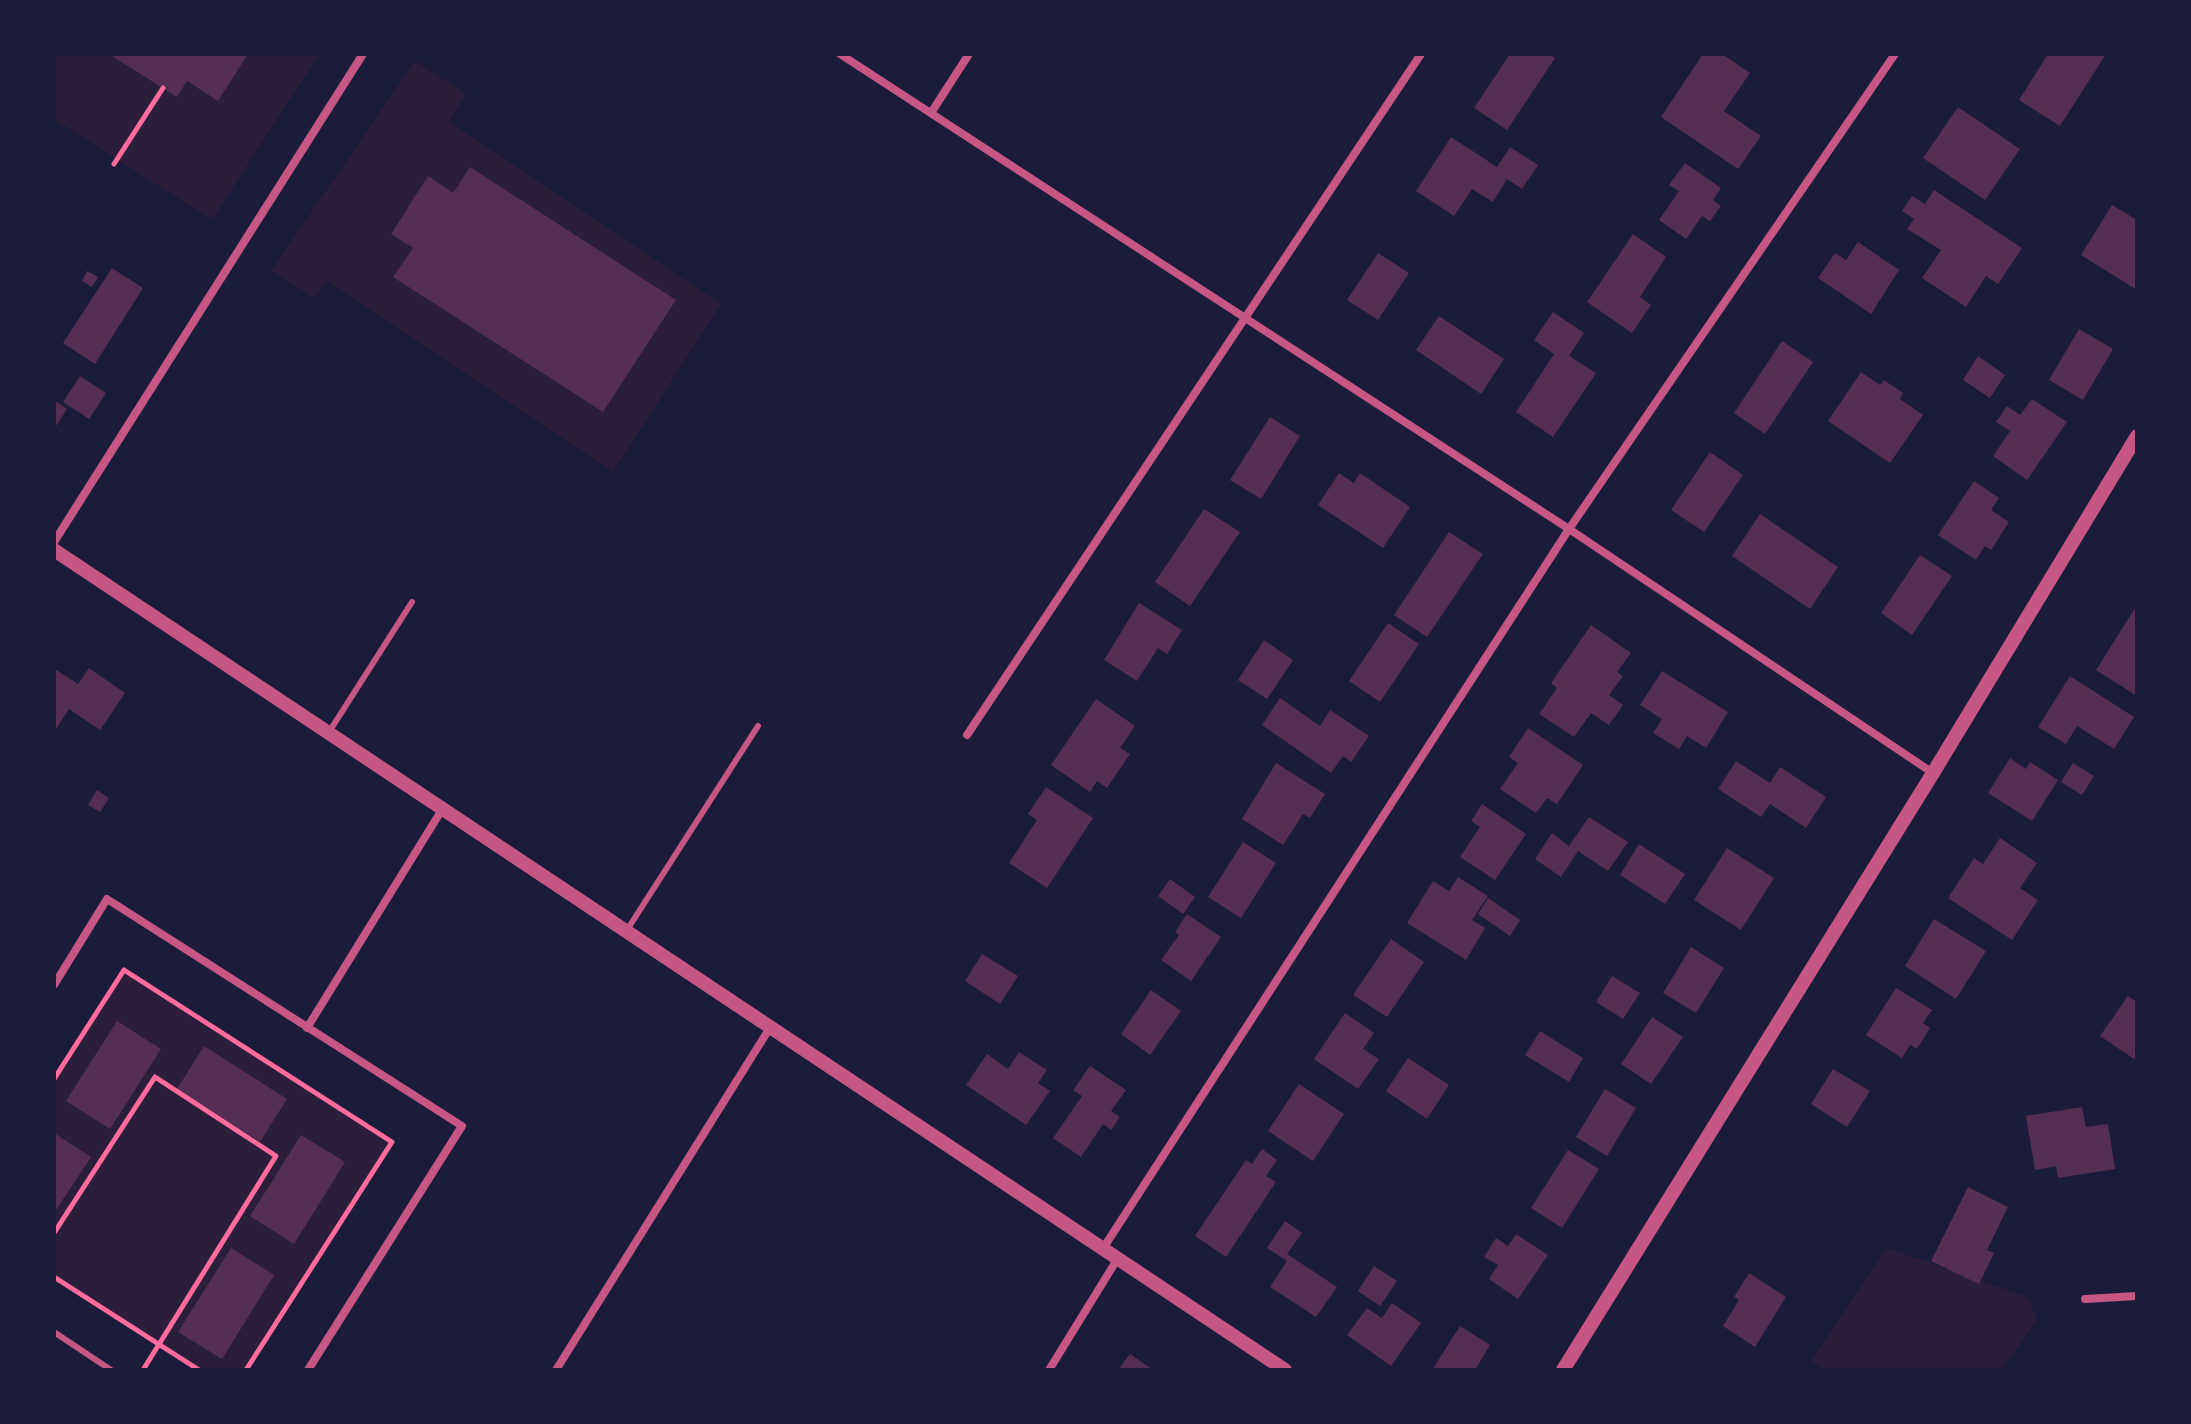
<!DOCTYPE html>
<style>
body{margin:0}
#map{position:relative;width:2191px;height:1424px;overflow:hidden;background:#1b1b3a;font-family:"Archivo Narrow",sans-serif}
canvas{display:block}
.frame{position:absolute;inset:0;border:56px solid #1b1b3a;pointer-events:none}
</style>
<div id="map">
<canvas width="2191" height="1424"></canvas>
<div class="frame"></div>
</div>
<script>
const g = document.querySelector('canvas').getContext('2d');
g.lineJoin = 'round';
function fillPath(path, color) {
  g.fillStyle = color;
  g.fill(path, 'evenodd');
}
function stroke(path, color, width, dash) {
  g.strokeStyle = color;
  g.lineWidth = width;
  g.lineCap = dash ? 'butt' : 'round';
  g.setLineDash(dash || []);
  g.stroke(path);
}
const green = new Path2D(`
 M54,54H109L187,81L218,101L248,54H319L212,220L54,119Z
 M415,61L466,94L449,122L721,304L613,472L327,281L315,298L271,271ZM470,167L676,300L603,412L394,277L413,248L391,233L428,177L453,193Z
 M124,970L392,1142L246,1370H199L54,1277V1079Z
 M1887,1248L2028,1297L2037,1320L2001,1370H1826L1811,1361Z`);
const building = new Path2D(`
 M109,54H248L218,101L187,81L177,97Z
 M1510,54H1549L1555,58L1507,130L1474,108Z
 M1703,54H1722L1750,73L1724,111L1761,136L1738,169L1661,117Z
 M2048,54H2106L2060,126L2019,100Z
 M1958,107L2020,149L1985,200L1923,158Z
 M1451,137L1497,167L1510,147L1538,165L1522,189L1507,179L1493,202L1472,189L1454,216L1416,191Z
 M1685,163L1721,188L1713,200L1721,206L1710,221L1702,216L1686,239L1659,220L1679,191L1669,185Z
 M470,167L676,300L603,412L393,277L413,248L391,234L428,176L453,193Z
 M1934,190L2022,248L1998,284L1986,276L1966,307L1922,278L1941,250L1907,229L1914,219L1902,211L1912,196L1925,204Z
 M2112,205L2137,220V290L2081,255Z
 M1633,234L1666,257L1640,297L1651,305L1632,333L1587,302Z
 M1858,242L1899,270L1871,314L1818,278L1835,253L1846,260Z
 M1378,253L1409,273L1378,320L1347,300Z
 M112,268L143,288L95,364L63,343Z
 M87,271L98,277L92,287L82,281Z
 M1553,312L1584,333L1569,356L1596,373L1553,437L1516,412L1554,354L1534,340Z
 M1439,316L1504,359L1481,394L1416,350Z
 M2079,329L2113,349L2083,400L2049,380Z
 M1782,341L1813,362L1765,434L1734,413Z
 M1978,356L2005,375L1990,398L1963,380Z
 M1861,372L1880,385L1884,380L1903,393L1900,399L1923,415L1890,463L1828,421Z
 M80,376L106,393L89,419L63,402Z
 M2032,399L2067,422L2027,480L1993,456L2010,431L1996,422L2007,406L2020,415Z
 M54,400L67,409L54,429Z
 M1270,417L1300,436L1261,499L1230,480Z
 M1710,452L1743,475L1704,532L1671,510Z
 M1339,473L1354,483L1360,473L1410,507L1383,548L1318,505Z
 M1974,481L1999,498L1991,510L2009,522L1991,550L1985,546L1976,560L1938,535Z
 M1204,509L1240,532L1190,606L1155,582Z
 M1760,514L1838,567L1810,609L1732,556Z
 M1449,532L1483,554L1427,637L1394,615Z
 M1920,555L1952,576L1912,635L1881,613Z
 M1139,603L1182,630L1167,654L1158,648L1137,681L1104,660Z
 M2137,605V696L2096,670Z
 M1388,623L1419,644L1380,702L1349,681Z
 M1591,625L1631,653L1617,672L1623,676L1609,695L1623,705L1609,725L1591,713L1574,737L1539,714L1557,688L1551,683Z
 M1264,640L1293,660L1267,699L1238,680Z
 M89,668L125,693L100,730L69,709L54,732V671L55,669L78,684Z
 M1662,671L1728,712L1706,748L1687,736L1679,749L1653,733L1662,719L1640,705Z
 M2070,676L2134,717L2114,749L2077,726L2066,744L2038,727Z
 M1280,698L1320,726L1330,710L1369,736L1351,762L1343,756L1331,773L1262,725Z
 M1096,699L1135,726L1120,748L1130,754L1107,788L1097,781L1090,792L1051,765Z
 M1528,728L1583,765L1557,804L1547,798L1536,813L1500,789L1518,763L1509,757Z
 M2010,758L2026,769L2030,762L2058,780L2032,821L1988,793Z
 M1736,761L1770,783L1780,767L1826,797L1806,828L1770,804L1761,817L1718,789Z
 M1276,763L1325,794L1310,818L1303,814L1283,845L1242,819Z
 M2073,763L2094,776L2082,795L2061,782Z
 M1046,787L1093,818L1047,888L1009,863L1037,820L1028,814Z
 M97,790L109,798L100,812L88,805Z
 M1482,804L1526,834L1495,880L1460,857L1480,827L1471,821Z
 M1589,817L1628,842L1608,871L1578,851L1561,877L1535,859L1552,833L1569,846Z
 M2000,838L2037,863L2020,888L2038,900L2012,940L1948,898L1974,858L1983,864Z
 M1243,842L1276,863L1241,918L1208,897Z
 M1639,844L1685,874L1665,904L1620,875Z
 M1727,848L1774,878L1741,930L1694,900Z
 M1458,877L1488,896L1472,920L1485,928L1466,960L1407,923L1433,881L1449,891Z
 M1170,879L1195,897L1183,914L1158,896Z
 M1488,898L1520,920L1510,936L1478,914Z
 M1187,914L1221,937L1191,981L1161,960L1179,935L1175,932Z
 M1934,919L1986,951L1956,999L1905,966Z
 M1391,939L1424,962L1387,1017L1353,995Z
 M1691,947L1724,968L1696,1013L1663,993Z
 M982,954L1018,976L1000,1004L965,981Z
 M1612,976L1640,993L1623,1019L1596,1002Z
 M1896,988L1932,1010L1923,1023L1930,1028L1917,1049L1910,1045L1902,1058L1866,1035Z
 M1151,990L1181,1011L1150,1055L1121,1034Z
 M2128,996L2137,1002V1061L2100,1036Z
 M1345,1013L1374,1033L1363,1049L1379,1059L1358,1089L1314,1059Z
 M1652,1017L1683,1037L1651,1084L1621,1064Z
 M117,1021L161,1049L110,1129L66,1101Z
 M1540,1031L1583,1058L1569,1082L1525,1055Z
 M204,1046L287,1099L260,1142L177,1089Z
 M1019,1052L1047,1070L1038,1083L1050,1091L1026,1125L966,1085L987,1054L1008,1069Z
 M1408,1058L1449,1085L1427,1119L1386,1091Z
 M1090,1066L1126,1090L1111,1111L1120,1117L1111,1130L1103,1124L1081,1157L1053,1138L1082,1096L1073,1090Z
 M1833,1069L1870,1091L1847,1127L1811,1104Z
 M1299,1084L1344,1114L1313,1161L1268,1131Z
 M1605,1089L1636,1108L1607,1156L1576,1137Z
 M2082,1107L2086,1127L2108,1124L2115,1169L2058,1178L2056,1166L2035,1170L2026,1116Z
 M54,1133L91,1157L54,1213Z
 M301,1135L345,1162L294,1244L250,1216Z
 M1262,1149L1277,1160L1266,1176L1276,1182L1226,1257L1195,1236L1246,1160L1252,1164Z
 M1568,1150L1599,1169L1562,1228L1531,1208Z
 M1968,1187L2008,1207L1987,1250L1994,1253L1979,1284L1931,1261Z
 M1285,1221L1302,1233L1287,1254L1337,1287L1316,1317L1270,1287L1287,1261L1267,1248Z
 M1516,1234L1548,1255L1518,1299L1489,1279L1498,1265L1484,1257L1496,1238L1508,1246Z
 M231,1248L274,1275L222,1359L178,1332Z
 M1374,1266L1397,1281L1380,1306L1358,1291Z
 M1749,1273L1786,1297L1755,1347L1723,1326L1739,1300L1734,1297Z
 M1392,1303L1421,1323L1391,1366L1347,1335L1367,1308L1382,1318Z
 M1460,1326L1490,1345L1475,1370H1432Z
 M1130,1354L1153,1370H1118Z`);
const path = new Path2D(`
 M114,164L163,88
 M54,1079L124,970L392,1142L246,1370
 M54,1233L155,1077L276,1156L143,1370
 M54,1277L199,1370`);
const service = new Path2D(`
 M329,732L412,602
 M627,930L758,726
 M54,1332L111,1370`);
const minor = new Path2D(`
 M840,54L1569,529L1933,773
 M931,113L969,54
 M54,542L363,54
 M967,735L1421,54
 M54,985L107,899L462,1126L308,1370
 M307,1028L443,808
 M1104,1247L1569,529L1895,54
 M2085,1299L2137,1296
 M556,1370L771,1026
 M1049,1370L1118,1258`);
const tertiary = new Path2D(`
 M54,550L1285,1370
 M1563,1370L1933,773L2137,436`);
fillPath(green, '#2a1e3b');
fillPath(building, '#542f53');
stroke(path, '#ff6b9d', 5);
stroke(service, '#c65784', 6);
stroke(minor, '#c65784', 8);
stroke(tertiary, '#c65784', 14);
</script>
